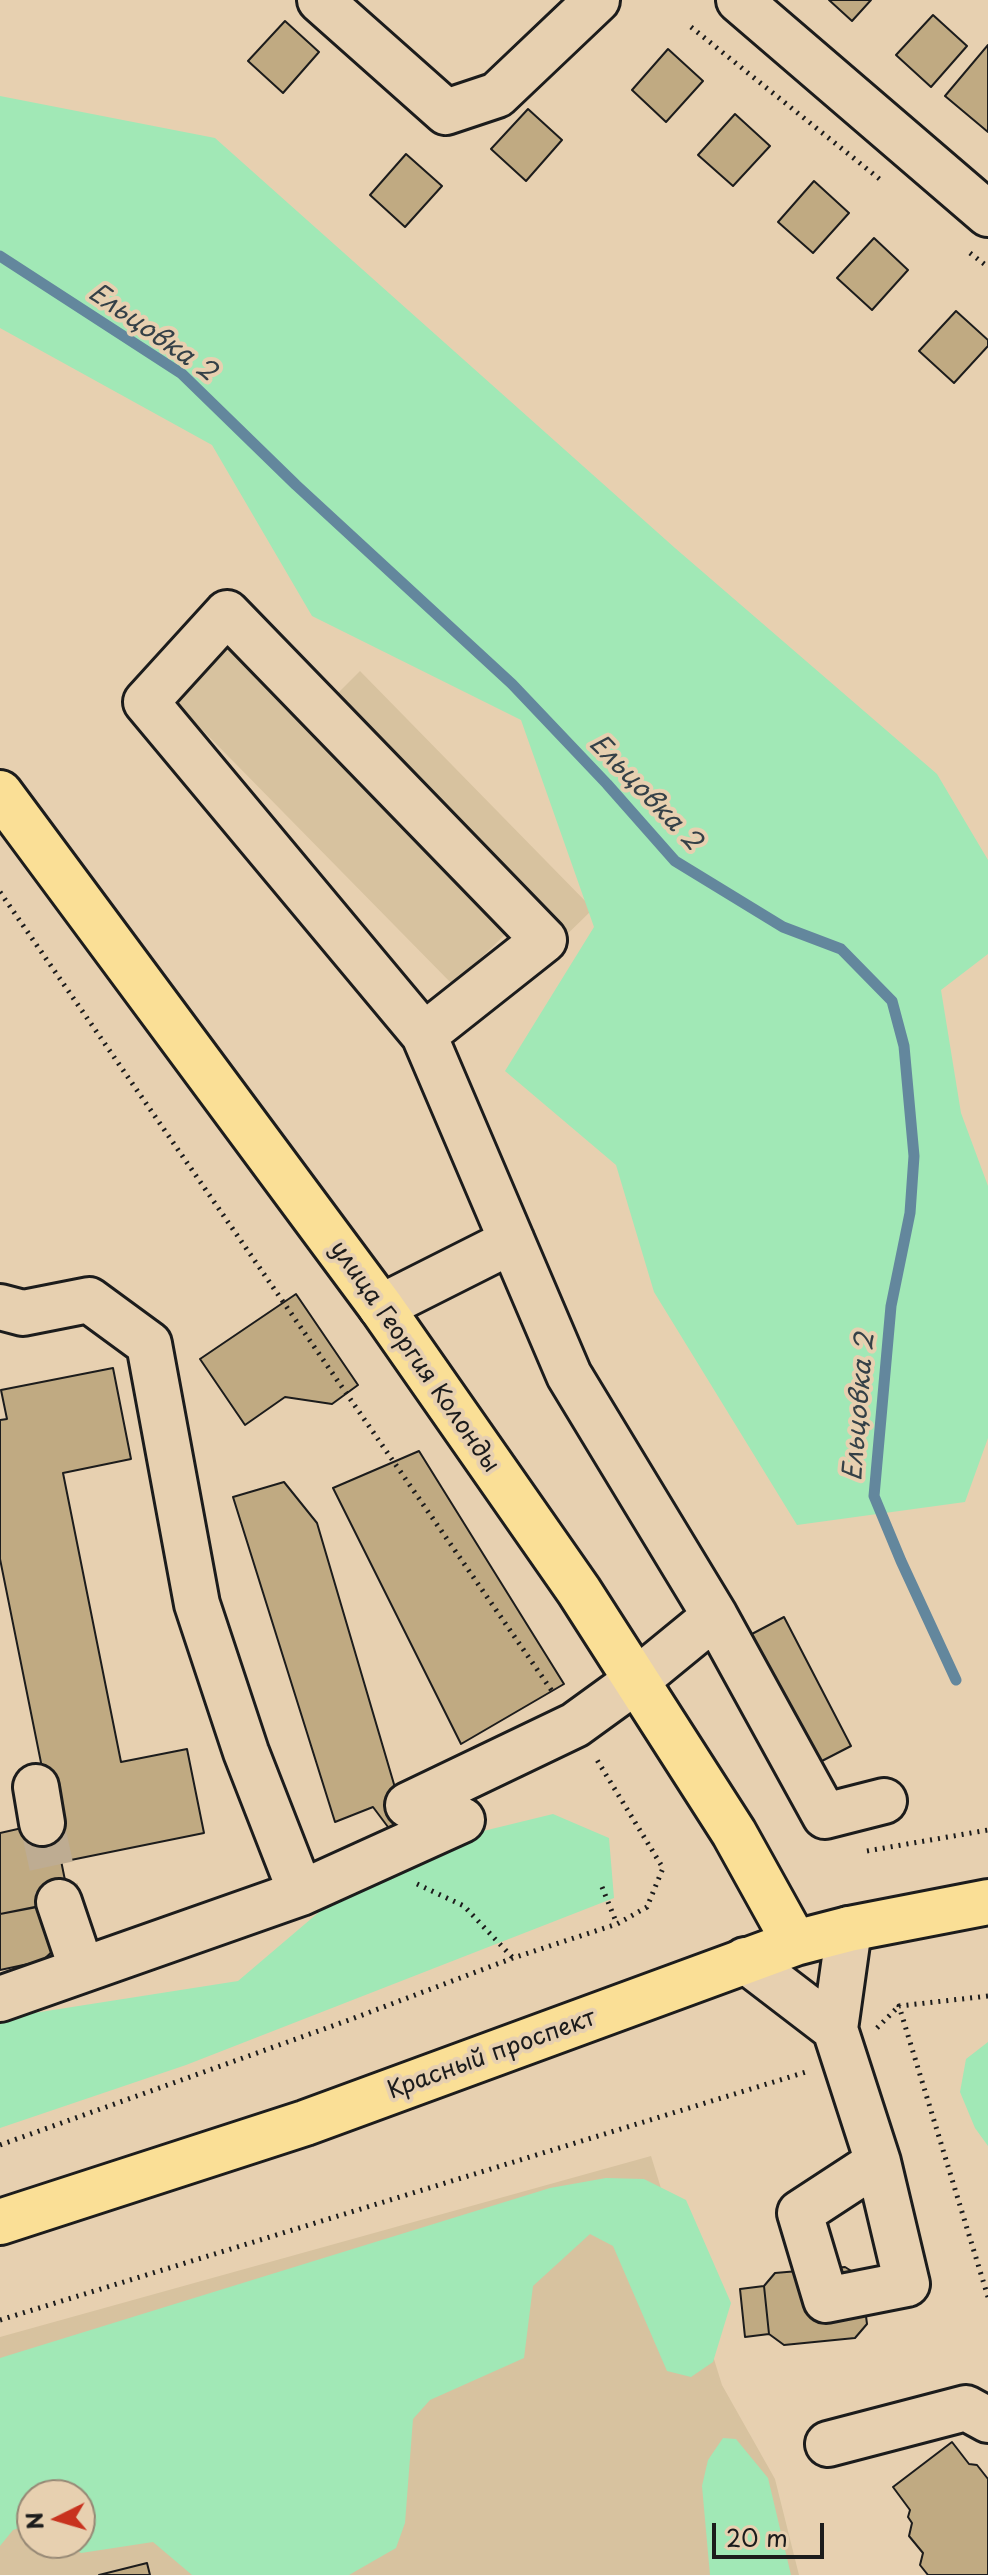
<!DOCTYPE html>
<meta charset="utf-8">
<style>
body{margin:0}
#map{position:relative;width:988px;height:2575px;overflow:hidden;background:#e7d0b0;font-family:"Playpen Sans",sans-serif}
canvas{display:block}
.north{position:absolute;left:16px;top:2479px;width:80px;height:80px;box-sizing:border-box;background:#e7d0b0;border:2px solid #968875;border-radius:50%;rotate:265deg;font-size:22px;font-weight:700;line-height:32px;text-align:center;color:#1c1c1c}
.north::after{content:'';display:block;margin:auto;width:28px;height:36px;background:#c8321e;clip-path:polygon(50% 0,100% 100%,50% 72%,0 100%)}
.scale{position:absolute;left:712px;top:2523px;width:112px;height:36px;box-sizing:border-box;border:4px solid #1c1c1c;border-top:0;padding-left:10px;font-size:24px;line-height:28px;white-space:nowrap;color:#1c1c1c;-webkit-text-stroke:6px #e7d0b0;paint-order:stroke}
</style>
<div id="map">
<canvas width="988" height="2575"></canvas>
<div class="north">N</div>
<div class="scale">20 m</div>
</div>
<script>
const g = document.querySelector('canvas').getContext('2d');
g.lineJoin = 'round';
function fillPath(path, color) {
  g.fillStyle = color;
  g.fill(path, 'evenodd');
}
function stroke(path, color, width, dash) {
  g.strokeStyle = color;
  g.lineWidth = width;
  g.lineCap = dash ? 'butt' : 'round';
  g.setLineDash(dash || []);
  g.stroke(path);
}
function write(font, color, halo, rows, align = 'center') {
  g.font = font + ' "Playpen Sans",sans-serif';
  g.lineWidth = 8;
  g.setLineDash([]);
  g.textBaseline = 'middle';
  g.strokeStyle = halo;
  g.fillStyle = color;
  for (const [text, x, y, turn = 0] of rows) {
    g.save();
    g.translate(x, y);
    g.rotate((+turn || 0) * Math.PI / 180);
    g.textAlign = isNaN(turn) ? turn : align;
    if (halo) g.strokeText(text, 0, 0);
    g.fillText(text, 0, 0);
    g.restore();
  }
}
const built = new Path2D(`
 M236,632L317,714L360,671L593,909L551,950L520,920L453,985L170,697Z
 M651,2156L722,2385L775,2479L799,2575H0V2337ZM32,2495H80V2543H32Z`);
const green = new Path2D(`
 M0,96L215,138L675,548L937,774L988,860V954L941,990L961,1113L988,1186V1438L965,1502L797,1525L654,1292L616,1165L505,1071L594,927L521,720L312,616L212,445L0,328Z
 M553,1814L609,1838L614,1898L186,2065L0,2128V2024L21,2015L238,1981L332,1901L426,1845Z
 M988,2042V2146L975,2128L960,2092L966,2059Z
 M606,2178L644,2179L686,2200L731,2303L713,2362L691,2377L667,2371L613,2246L590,2234L533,2286L524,2358L430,2400L413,2419L405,2523L396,2548L349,2575H192L153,2542L81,2553L67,2543H80V2495H32V2524L13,2530L0,2546V2358L550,2188Z
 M723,2438L736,2439L768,2478L791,2575H710L702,2486L708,2460Z`);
const stream = new Path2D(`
 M0,256L182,374L296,485L512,684L607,784L675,861L783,927L841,949L892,1001L904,1046L914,1156L910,1213L891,1306L874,1496L901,1561L956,1680`);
const building = new Path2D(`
 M829,0H871L852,21Z
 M933,15L967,46L931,87L896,55Z
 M285,21L319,52L283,93L248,61Z
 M988,45V132L945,96Z
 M668,49L703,81L666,122L632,90Z
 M528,109L562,140L526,181L491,149Z
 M735,114L770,146L733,186L698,155Z
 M406,154L442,186L405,227L370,195Z
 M814,181L849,213L813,253L778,222Z
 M874,238L908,270L872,310L837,278Z
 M956,311L988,340V346L954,383L919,351Z
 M296,1294L358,1385L332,1404L285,1397L245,1425L200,1359Z
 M113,1368L131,1459L63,1473L121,1762L187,1749L204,1833L61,1862L0,1559V1420L7,1419L1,1390Z
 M419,1451L564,1684L461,1744L333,1488Z
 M284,1482L317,1523L396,1791L418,1817L391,1831L373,1807L335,1822L233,1497Z
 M784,1617L851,1746L818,1763L750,1635Z
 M53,1821L69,1900L0,1914V1833Z
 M48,1905L55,1949L42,1961L0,1970V1914Z
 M845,2267L861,2277L867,2324L855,2338L784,2345L769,2334L764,2286L775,2273Z
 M764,2286L769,2334L745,2337L740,2289Z
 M952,2442L969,2464L977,2465L988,2479V2575H928L920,2565L923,2553L909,2536L912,2523L908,2517L910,2510L893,2487Z
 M147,2563L150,2575H99Z`);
const minorTunnel = new Path2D(`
 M42,1823L59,1902`);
const path = new Path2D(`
 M691,27L882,181
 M970,253L988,267
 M0,892L552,1691
 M867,1851L988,1830
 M417,1884L464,1906L513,1958
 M602,1887L617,1924
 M988,1996L899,2006L988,2297
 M877,2028L899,2006
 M0,2145L349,2020L513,1958L617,1924L647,1907L663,1868L597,1760
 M0,2320L806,2072`);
const minor = new Path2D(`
 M320,0L446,112L497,95L597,0
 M739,0L988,214
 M424,1035L544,940L227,613L146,702L424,1035L569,1375L715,1616L825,1816L884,1801
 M0,1307L23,1313L89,1300L149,1344L197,1604L246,1752L301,1893L0,1999
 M381,1307L512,1241
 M36,1787L42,1823
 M408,1805L575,1725L637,1680L715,1616
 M301,1893L462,1820
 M59,1902L82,1970
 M849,1929L835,2029L878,2162L907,2284L826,2300L800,2213L878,2162
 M745,1960L835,2029
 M828,2444L966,2408L988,2420`);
const major = new Path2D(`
 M0,793L381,1307L579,1591L734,1833L795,1943
 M0,2222L305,2123L795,1943L849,1929L988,1902`);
const streetNames = [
 ["улица Георгия Колонды",414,1357,55],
 ["Красный проспект",492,2055,-20]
];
const waterNames = [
 ["Ельцовка 2",152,333,35],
 ["Ельцовка 2",645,793,46],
 ["Ельцовка 2",860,1407,-85]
];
fillPath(built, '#d7c29f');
fillPath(green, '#a1e8b6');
stroke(stream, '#63879d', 11);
fillPath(building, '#c0aa82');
stroke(building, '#1c1c1c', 2);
stroke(minorTunnel, '#beac92', 44, [44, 22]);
stroke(minor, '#1c1c1c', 50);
stroke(major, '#1c1c1c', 50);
stroke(path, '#1c1c1c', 5, [2, 6]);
stroke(minor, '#e7d0b0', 44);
stroke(major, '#fadf96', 44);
write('24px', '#1c1c1c', '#e7d0b0', streetNames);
write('italic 26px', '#344047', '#e7d0b0', waterNames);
</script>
